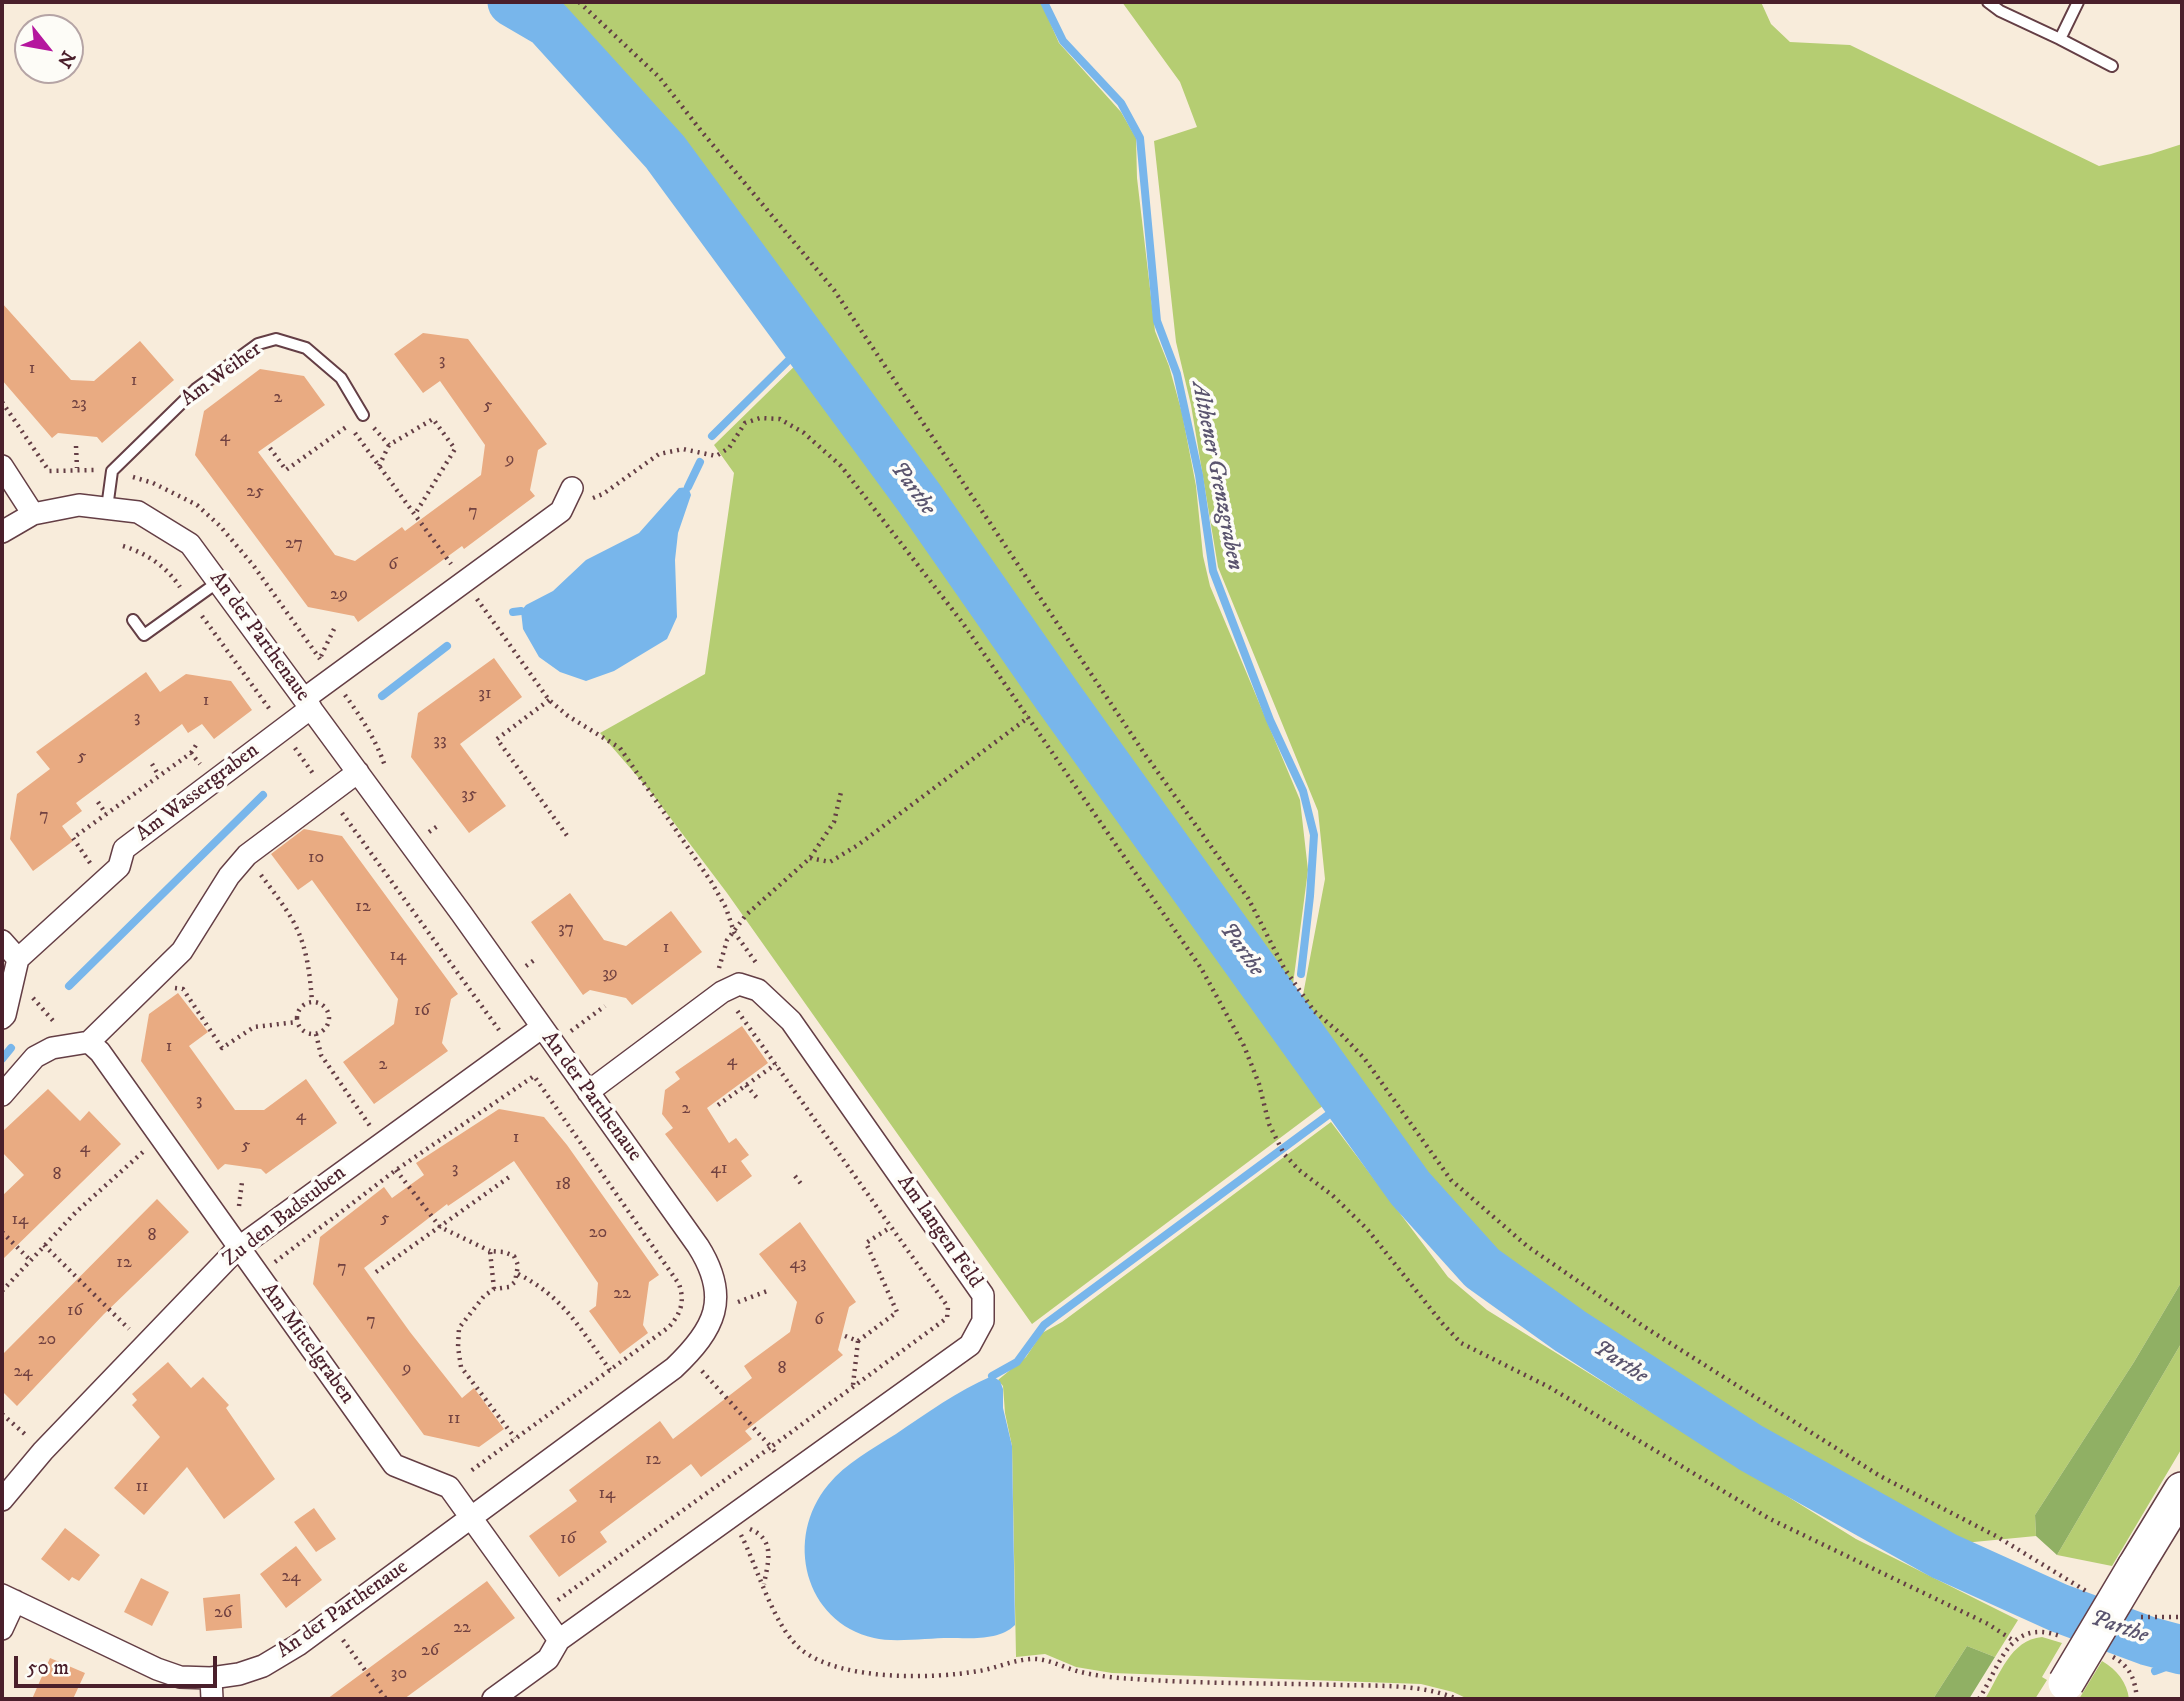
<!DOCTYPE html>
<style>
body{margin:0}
#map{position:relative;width:2184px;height:1701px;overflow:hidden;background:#f8ecdb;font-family:"IM FELL DW Pica",serif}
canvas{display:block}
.frame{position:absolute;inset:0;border:4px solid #4a1f2b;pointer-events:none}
.north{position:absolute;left:14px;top:14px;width:70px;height:70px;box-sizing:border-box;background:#fdfcf7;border:2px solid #b5a4a5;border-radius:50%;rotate:121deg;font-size:19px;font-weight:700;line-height:28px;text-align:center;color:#4a1f2b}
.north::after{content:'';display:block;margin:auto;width:24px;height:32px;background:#b5179e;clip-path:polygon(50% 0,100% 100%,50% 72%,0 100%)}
.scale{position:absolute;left:14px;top:1656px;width:203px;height:32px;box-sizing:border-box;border:4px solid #4a1f2b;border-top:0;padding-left:9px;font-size:21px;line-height:24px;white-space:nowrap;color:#4a1f2b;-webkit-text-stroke:5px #fdfcf7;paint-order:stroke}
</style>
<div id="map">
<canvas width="2184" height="1701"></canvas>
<div class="frame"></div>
<div class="north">N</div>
<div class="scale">50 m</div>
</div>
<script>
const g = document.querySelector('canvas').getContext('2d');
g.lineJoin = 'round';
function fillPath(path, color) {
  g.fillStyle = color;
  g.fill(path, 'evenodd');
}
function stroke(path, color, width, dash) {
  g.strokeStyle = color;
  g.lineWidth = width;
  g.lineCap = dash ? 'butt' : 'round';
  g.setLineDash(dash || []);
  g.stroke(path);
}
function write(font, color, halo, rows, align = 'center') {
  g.font = font + ' "IM FELL DW Pica",serif';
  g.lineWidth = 7;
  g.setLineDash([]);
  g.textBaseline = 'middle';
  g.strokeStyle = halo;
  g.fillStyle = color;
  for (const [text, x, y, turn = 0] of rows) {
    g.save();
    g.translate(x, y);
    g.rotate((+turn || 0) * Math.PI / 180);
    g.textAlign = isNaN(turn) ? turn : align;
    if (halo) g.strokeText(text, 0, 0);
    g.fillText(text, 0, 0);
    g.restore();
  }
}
const green = new Path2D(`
 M525,2H1041L1059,43L1121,112L1136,138L1137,178L1155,331L1169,366L1182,413L1196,486L1203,556L1210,586L1300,800L1308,870L1290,1007L1088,723L779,275L667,131L559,27Z
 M1122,2H1761L1771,24L1790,42L1850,45L2099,166L2151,154L2182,144V1281L2134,1362L2035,1515L2036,1536L1953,1544L1799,1465L1601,1340L1482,1257L1299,1016L1325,879L1318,811L1218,567L1191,405L1176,342L1154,141L1197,127L1180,82Z
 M803,358L1332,1099L1032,1324L727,893L650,791L600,733L705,674L734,473L714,445Z
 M1331,1122L1448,1277L1487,1310L1856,1539L2018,1620L1995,1657L1967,1646L1933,1699H1468L1453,1692L1421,1684L1112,1673L1076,1667L1045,1654L1016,1657L1012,1446L1005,1413L1003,1386L998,1380L1026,1357L1042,1333L1062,1322Z
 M2182,1342V1448L2112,1566L2057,1555Z
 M2042,1637L2062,1643L2042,1677L2047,1680L2035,1699H1985C2000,1675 2010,1640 2042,1637Z
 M2102,1661C2117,1670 2127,1682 2129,1699H2079Z`);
const forest = new Path2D(`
 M2182,1281V1342L2057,1555L2036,1536L2035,1515L2134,1362Z
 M1967,1646L1995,1657L1969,1699H1933Z`);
const water = new Path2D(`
 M688,487L691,495L678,533L675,560L677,617L667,639L614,671L586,681L560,672L539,657L523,629L521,611L526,605L553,591L586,560L639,533L679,488Z
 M992,1376L1000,1381L1003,1389V1408L1012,1446L1015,1625C999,1641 970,1638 949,1638C929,1638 893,1643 874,1638C804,1622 784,1538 828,1485C846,1463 872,1449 896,1434C927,1413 957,1391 992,1376Z`);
const stream = new Path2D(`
 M1044,2L1063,41L1121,103L1140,138L1157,321L1177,374L1199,475L1213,571L1270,720L1303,791L1314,835L1310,896L1301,974
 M712,436L806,343
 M688,487L700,462
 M513,612L521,611
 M382,696L447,646
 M69,986L263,795
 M1294,1025L1297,1007
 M2,1059L11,1048
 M992,1376L1017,1362L1044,1325L1347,1101
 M2155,1671L2182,1661`);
const river = new Path2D(`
 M512,2L548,23L665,152L920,499L1058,697L1410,1188L1482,1268L1570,1331L1751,1448L1944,1556L2059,1608L2148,1641L2182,1650`);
const building = new Path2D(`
 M2,303L71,380L94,381L140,341L174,380L102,443L97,437L58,433L52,438L2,380Z
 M423,333L468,339L547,444L538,450L530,490L535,496L464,549L462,546L358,622L354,616L308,607L195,455L204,411L260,369L304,376L325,405L258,452L335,555L355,561L402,527L405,531L481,475L485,445L440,381L423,393L394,354Z
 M494,658L522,697L460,744L506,806L469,833L411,757L418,713Z
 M146,672L160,692L186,674L231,681L252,710L214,739L202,724L188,733L182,724L76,803L82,811L62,826L73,841L33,871L10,839L17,794L50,769L36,752Z
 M304,829L342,836L458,994L451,999L442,1043L448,1051L374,1104L343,1062L394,1024L398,999L312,880L298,890L271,854Z
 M570,893L604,940L626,946L671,911L702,952L632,1005L626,998L590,990L583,995L531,922Z
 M178,993L208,1032L189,1046L235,1110H264L306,1079L337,1123L266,1174L261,1169L225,1164L218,1170L141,1061L149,1014Z
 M742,1026L768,1063L707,1108L729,1143L736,1138L749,1155L741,1161L752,1176L717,1202L665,1134L673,1128L662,1114L665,1090L680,1079L675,1072Z
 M48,1089L80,1121L89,1111L121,1144L2,1260V1196L24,1175L2,1152V1132Z
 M499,1109L544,1117L567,1145L659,1275L649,1282L643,1325L648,1333L620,1354L589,1311L596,1306L598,1283L514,1161L448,1206L447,1204L364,1268L410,1332L462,1398L474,1388L504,1429L479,1447L424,1435L313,1284L320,1237L384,1187L392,1198L424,1175L416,1163Z
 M157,1199L189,1232L104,1314L17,1406L2,1391V1355Z
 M800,1222L856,1302L849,1307L838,1350L843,1355L745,1431L752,1439L701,1477L691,1464L600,1532L607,1542L559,1577L529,1536L577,1501L569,1490L660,1421L673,1439L752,1378L744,1366L790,1332L797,1302L759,1254Z
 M168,1362L191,1388L203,1377L229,1405L226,1408L275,1479L224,1519L187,1467L144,1515L114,1488L160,1437L132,1405L137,1400L132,1394Z
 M314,1508L336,1539L316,1552L294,1522Z
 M65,1528L100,1555L79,1581L72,1577L69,1581L41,1559Z
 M296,1546L322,1580L286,1608L260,1574Z
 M141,1578L169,1592L152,1626L124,1612Z
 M487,1581L515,1618L479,1644L404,1699H327Z
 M240,1594L242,1628L206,1631L203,1598Z
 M50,1658L85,1673L73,1699H32Z`);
const path = new Path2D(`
 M579,2L659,77L702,132L834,290L1144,753L1248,898L1284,968L1314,1011L1341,1034L1364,1058L1451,1180L1527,1246L1643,1326L1880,1476L1996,1536L2086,1591
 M2,402L49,471L94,470
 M374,428L389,445L433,419L455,449L415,514
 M355,433L451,564
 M76,446L77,468
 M270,448L286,470L349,425
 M379,466L389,445
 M133,477L153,483L197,505L220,526L253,565L320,659
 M593,498L603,494L659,454L683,449L716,456L729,448L745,423L760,418L780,419L804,433L841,466L962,622L1201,968L1244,1046L1259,1084L1269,1124L1284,1154L1299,1170L1332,1195L1367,1229L1442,1323L1461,1343L1549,1387L1770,1519L1988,1624L2014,1641
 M123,546C146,553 166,566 180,587
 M477,599L549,700L568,716L620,748L712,883L726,908L734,932L757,964
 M202,616L271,711
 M321,656L334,629
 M345,695C361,717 376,740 385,766
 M549,700L497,739L568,837
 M295,748L314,775
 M191,753L198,742
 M152,764L159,776
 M98,802L106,814
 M342,813L499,1030
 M429,832L439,825
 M810,858L830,862L858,845L1029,717
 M90,863L73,838L191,753L200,764
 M261,875C272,890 284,905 293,921C307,946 310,974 312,1002
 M526,966L537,958
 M719,968L727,940L746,915L810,858L834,822L841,792
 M175,988L183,989L222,1048L254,1027L297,1022
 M33,998L55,1023
 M297 1018a16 16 0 1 1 32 0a16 16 0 1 1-32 0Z
 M571,1031L605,1006
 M316,1034L321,1055L370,1126
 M746,1085L757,1098
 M718,1105L776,1064
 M396,1170L440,1227L490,1251
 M795,1176L802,1185
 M239,1206L242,1182
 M2,1232L30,1260
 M44,1245L129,1329
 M275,1262L396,1170L534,1076L679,1284C685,1302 681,1313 669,1327L468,1473
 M376,1272L512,1175
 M518,1274C564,1297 581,1330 610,1370
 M494,1289L490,1251L504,1252L514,1256L518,1265L515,1282L509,1287L494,1289L484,1296L459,1328L458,1347L461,1367L515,1438
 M2,1291L76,1212L144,1151
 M738,1302L770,1290
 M845,1336L858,1341L853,1385
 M858,1341L897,1312L866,1243L891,1227
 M702,1371L771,1447L947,1318L948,1307L736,1009
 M2,1414L27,1436
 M750,1529C776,1540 768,1562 764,1584
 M741,1535C758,1568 774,1629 803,1651C843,1681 932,1679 979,1671C997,1668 1013,1660 1031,1659C1047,1658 1062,1667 1077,1671C1095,1676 1116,1678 1135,1679C1203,1684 1273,1683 1342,1685C1379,1686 1422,1684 1457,1699
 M558,1600L771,1447L777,1455
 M2141,1617H2182
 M343,1640L386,1699
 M2113,1657C2131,1667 2135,1680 2137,1699
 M1979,1699C2001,1664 2009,1618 2060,1636`);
const service = new Path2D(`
 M1988,2L2000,11L2060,39
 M2078,2L2060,39L2112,66
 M107,508L112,471L196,389L258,344L276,339L306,348L341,378L363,415
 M133,620L144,635L218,582`);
const minor = new Path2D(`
 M2,466L33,514
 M2,532L33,514L79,505L138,512L190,544L461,913L698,1246C731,1298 715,1329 674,1368L298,1645L263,1666L239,1674L211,1678L180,1677L157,1669L2,1595
 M304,699L561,511L572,488
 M2,941L18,959
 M2,1018L5,1015L18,959L119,867L124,849L311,708
 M89,1042L100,1052L394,1465L449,1487L559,1640L970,1345L983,1321V1295L791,1021L758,990L739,984L722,992L588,1092
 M2,1095L35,1057L52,1048L89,1042L182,951L229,876L247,855L358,772
 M2,1500L43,1451L238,1248L541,1028
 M2,1629L15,1601
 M211,1678L212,1699
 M493,1699L548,1659L559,1640`);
const primary = new Path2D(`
 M2135,1567L2182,1490`);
const primaryBridge = new Path2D(`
 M2066,1683L2135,1567`);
const numberNames = [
 ["3",442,361],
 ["1",32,369],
 ["1",134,381],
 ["2",278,398],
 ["23",79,404],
 ["5",488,406],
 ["4",225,437],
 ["9",510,460],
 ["25",255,492],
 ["7",473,512],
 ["27",294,544],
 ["6",393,565],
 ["29",339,595],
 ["31",485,694],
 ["1",206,701],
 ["3",137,718],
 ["33",440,741],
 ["5",82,757],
 ["35",469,795],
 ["7",44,816],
 ["10",316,858],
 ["12",363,907],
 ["37",566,929],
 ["1",666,948],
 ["14",398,956],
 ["39",610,974],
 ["16",422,1011],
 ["1",169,1047],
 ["4",732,1061],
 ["2",383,1065],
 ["3",199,1101],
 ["2",686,1109],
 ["4",301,1116],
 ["1",516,1138],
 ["5",246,1146],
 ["4",85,1148],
 ["3",455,1169],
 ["41",719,1169],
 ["8",57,1175],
 ["18",563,1185],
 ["5",385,1219],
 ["14",20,1220],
 ["20",598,1233],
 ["8",152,1236],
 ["12",124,1263],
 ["43",798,1264],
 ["7",342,1268],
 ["22",622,1294],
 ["16",75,1311],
 ["6",819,1320],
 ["7",371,1321],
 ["20",47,1340],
 ["9",407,1369],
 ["8",782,1369],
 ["24",23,1372],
 ["11",454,1419],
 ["12",653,1460],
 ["11",142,1487],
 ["14",607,1494],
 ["16",568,1539],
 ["24",291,1577],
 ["26",223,1613],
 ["22",462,1628],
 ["26",430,1651],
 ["30",399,1674]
];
const streetNames = [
 ["Am Weiher",222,375,-36],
 ["An der Parthenaue",259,637,54],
 ["Am Wassergraben",198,793,-37],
 ["An der Parthenaue",591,1097,54],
 ["Zu den Badstuben",285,1217,-38],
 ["Am langen Feld",939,1232,55],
 ["Am Mittelgraben",307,1344,54],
 ["An der Parthenaue",343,1610,-35]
];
const waterNames = [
 ["Althener Grenzgraben",1216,476,79],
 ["Parthe",912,489,54],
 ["Parthe",1241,950,55],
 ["Parthe",1620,1363,33],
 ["Parthe",2119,1628,19]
];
fillPath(green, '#b5cd72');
fillPath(forest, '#90b064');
fillPath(water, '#78b6eb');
stroke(stream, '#78b6eb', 8);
stroke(river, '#78b6eb', 49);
fillPath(building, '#e9ab82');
stroke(service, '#643e45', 14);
stroke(minor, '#643e45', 24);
stroke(primary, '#643e45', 38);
stroke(path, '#643e45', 4.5, [2, 5]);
stroke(service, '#fff', 10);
stroke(minor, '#fff', 21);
stroke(primary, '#fff', 35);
stroke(primaryBridge, '#643e45', 38, []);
stroke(primaryBridge, '#fff', 35);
write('18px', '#724241', null, numberNames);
write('21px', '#4a1f2b', '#fdfcf7', streetNames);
write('italic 23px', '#5a546e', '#fdfcf7', waterNames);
</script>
